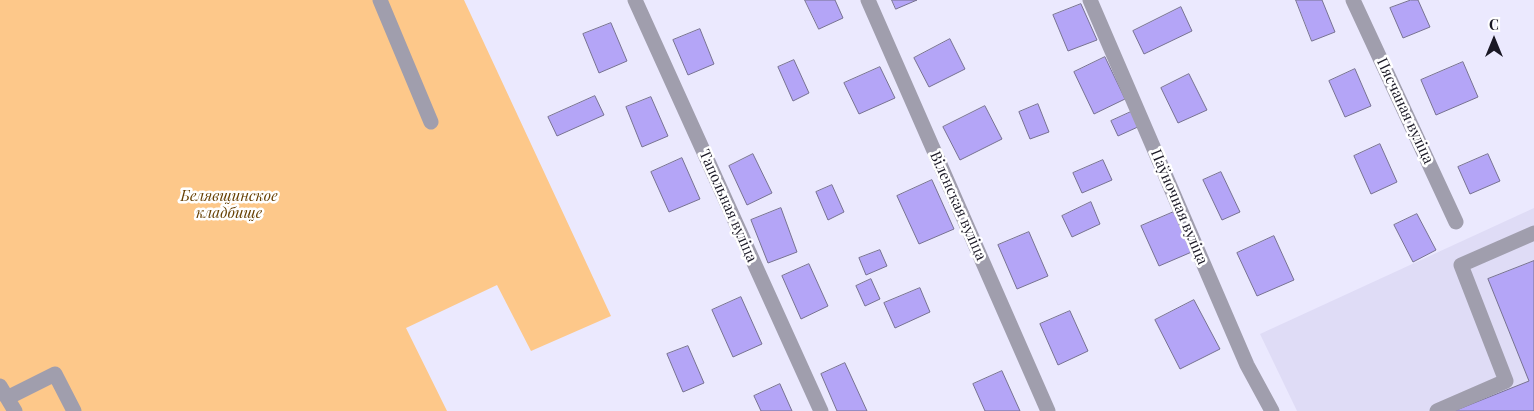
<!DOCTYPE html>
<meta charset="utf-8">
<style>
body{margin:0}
#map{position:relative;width:1534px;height:411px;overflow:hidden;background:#ebe9fe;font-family:"Playfair Display",serif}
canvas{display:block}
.north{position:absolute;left:1469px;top:15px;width:50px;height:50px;-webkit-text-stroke:4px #fff;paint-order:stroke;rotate:0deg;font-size:14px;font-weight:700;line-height:20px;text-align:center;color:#1a1825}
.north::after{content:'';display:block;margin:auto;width:18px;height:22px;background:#1a1825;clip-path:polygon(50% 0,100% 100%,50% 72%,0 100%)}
</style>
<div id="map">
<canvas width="1534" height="411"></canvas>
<div class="north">С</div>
</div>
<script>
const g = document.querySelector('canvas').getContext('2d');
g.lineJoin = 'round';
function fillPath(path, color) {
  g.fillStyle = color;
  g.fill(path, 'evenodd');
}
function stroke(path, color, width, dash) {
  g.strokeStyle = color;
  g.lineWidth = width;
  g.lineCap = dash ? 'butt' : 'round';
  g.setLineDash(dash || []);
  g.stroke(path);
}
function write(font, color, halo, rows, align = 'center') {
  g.font = font + ' "Playfair Display",serif';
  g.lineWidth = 5;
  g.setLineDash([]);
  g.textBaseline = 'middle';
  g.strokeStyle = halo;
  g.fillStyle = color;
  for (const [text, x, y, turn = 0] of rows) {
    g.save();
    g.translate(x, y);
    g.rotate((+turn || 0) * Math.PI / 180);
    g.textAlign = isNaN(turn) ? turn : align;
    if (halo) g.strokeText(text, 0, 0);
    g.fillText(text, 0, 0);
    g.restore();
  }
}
const built = new Path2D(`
 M1534,208V411H1297L1260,334Z`);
const green = new Path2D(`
 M0,0H464L611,316L531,351L497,285L406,328L447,411H0Z`);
const building = new Path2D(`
 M805,0H835L843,18L819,29Z
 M892,0H917L896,9Z
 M1296,0H1322L1335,32L1312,41Z
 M1411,0H1418L1430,27L1403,38L1390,8Z
 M1081,4L1097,40L1068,51L1053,15Z
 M1181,7L1192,31L1144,54L1133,31Z
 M611,23L627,61L599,73L583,34Z
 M700,29L714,64L688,75L673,40Z
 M950,39L965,69L929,87L914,58Z
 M1105,57L1125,99L1094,114L1074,72Z
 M794,60L809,93L793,101L778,67Z
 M1463,62L1478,97L1436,115L1421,80Z
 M880,67L895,98L859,114L844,83Z
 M1355,69L1371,106L1345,117L1329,81Z
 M1189,74L1207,110L1178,123L1161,88Z
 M595,96L604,115L557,136L548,117Z
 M651,97L668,136L642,147L626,107Z
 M1038,104L1049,132L1030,139L1019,112Z
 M985,106L1002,139L960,160L943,127Z
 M1133,111L1140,126L1118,136L1111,121Z
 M1380,144L1397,182L1371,194L1354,156Z
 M753,154L772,193L747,205L729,166Z
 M1488,154L1500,181L1470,194L1458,167Z
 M682,158L700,199L669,212L651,172Z
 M1103,160L1112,180L1082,193L1073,173Z
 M1221,172L1240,212L1222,220L1203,180Z
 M932,180L954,229L919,244L897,196Z
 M832,185L844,212L828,220L816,192Z
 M1091,202L1100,224L1072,237L1062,216Z
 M781,208L797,252L768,263L751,220Z
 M1176,211L1194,251L1159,266L1141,226Z
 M1417,214L1436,250L1413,262L1394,225Z
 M1029,232L1048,276L1017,289L998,245Z
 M1274,236L1294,280L1257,296L1237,253Z
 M880,250L887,266L866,275L859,258Z
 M1534,261V411H1454L1529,381L1488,279Z
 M809,264L828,306L801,319L782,276Z
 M871,279L880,299L865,306L856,286Z
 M920,288L930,312L895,328L884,303Z
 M741,297L762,344L733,357L712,310Z
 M1194,300L1220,349L1180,369L1155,320Z
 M1070,311L1088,351L1058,365L1040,324Z
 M688,346L704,383L683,392L667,354Z
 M845,363L867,411H837L821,374Z
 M1002,371L1020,411H985L973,384Z
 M780,384L792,411H761L754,396Z`);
const minor = new Path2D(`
 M380,0L431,122
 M635,0L821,411
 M868,0L1048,411
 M1090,0L1247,365L1272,411
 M1353,0L1456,222
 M0,386L15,411
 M7,398L55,374L74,411
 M1437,411L1506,381L1461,265L1534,233`);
const streetNames = [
 ["Пясчаная вуліца",1405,111,65],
 ["Тапольная вуліца",728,206,66],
 ["Віленская вуліца",958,206,66],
 ["Паўночная вуліца",1179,207,67]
];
const parkNames = [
 ["Белявщинское",229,196],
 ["кладбище",229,213]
];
fillPath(built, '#dfdcf6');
fillPath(green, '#fdc88a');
fillPath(building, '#b4a5f7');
stroke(building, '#777291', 1);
stroke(minor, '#a09ead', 15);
write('15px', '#1a1825', '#fff', streetNames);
write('italic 15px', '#653e00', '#fff', parkNames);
</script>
